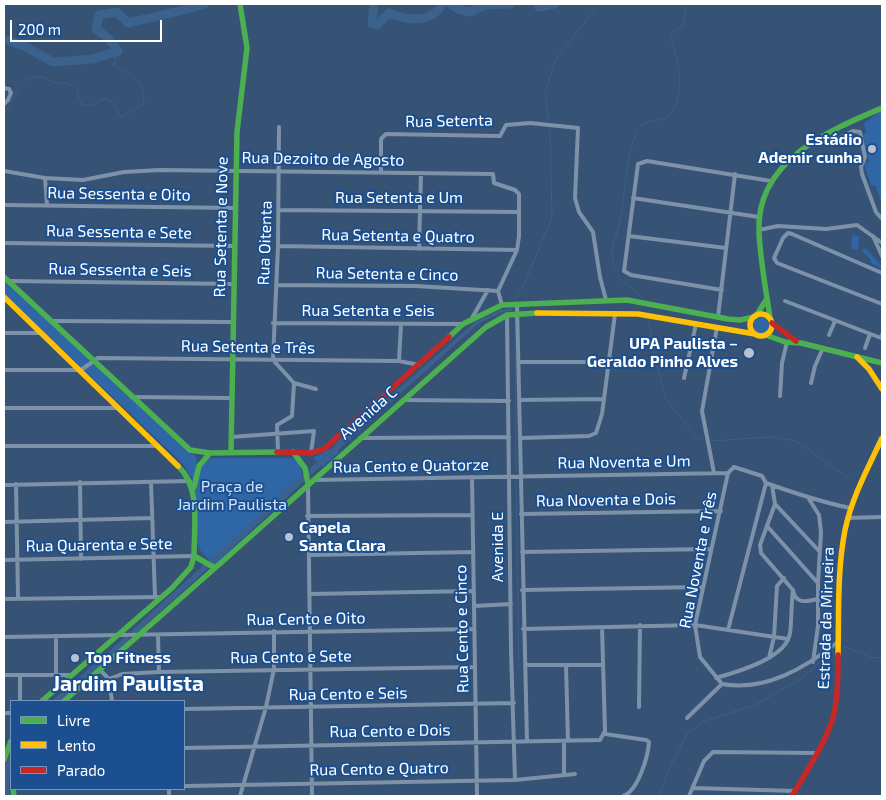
<!DOCTYPE html>
<meta charset="utf-8">
<style>
body{margin:0}
#map{position:relative;width:886px;height:800px;overflow:hidden;background:#365274;font-family:"Exo 2",sans-serif}
canvas{display:block}
.frame{position:absolute;inset:0;border:5px solid #fff;pointer-events:none}
.legend{position:absolute;left:10px;top:700px;width:175px;height:90px;box-sizing:border-box;background:#1b4f8f;border:1px solid #7695bc;margin:0;padding:6px 9px;list-style:none;font-size:15px;color:#fff}
.legend li{display:flex;align-items:center;gap:10px;height:25px}
.legend b{width:25px;border:1px solid #7695bc}
.scale{position:absolute;left:10px;top:20px;width:152px;height:22px;box-sizing:border-box;border:2px solid #fff;border-top:0;padding-left:6px;font-size:15px;line-height:18px;white-space:nowrap;color:#fff;-webkit-text-stroke:4px #1b4f8f;paint-order:stroke}
</style>
<div id="map">
<canvas width="886" height="800"></canvas>
<div class="frame"></div>
<ul class="legend">
<li><b style="height:6px;background:#4caf50"></b>Livre</li>
<li><b style="height:6px;background:#ffc107"></b>Lento</li>
<li><b style="height:6px;background:#c62828"></b>Parado</li>
</ul>
<div class="scale">200 m</div>
</div>
<script>
const g = document.querySelector('canvas').getContext('2d');
g.lineJoin = 'round';
function fillPath(path, color) {
  g.fillStyle = color;
  g.fill(path, 'evenodd');
}
function stroke(path, color, width, dash) {
  g.strokeStyle = color;
  g.lineWidth = width;
  g.lineCap = dash ? 'butt' : 'round';
  g.setLineDash(dash || []);
  g.stroke(path);
}
function write(font, color, halo, rows, align = 'center') {
  g.font = font + ' "Exo 2",sans-serif';
  g.lineWidth = 4;
  g.setLineDash([]);
  g.textBaseline = 'middle';
  g.strokeStyle = halo;
  g.fillStyle = color;
  for (const [text, x, y, turn = 0] of rows) {
    g.save();
    g.translate(x, y);
    g.rotate((+turn || 0) * Math.PI / 180);
    g.textAlign = isNaN(turn) ? turn : align;
    if (halo) g.strokeText(text, 0, 0);
    g.fillText(text, 0, 0);
    g.restore();
  }
}
const green = new Path2D(`
 M882,110V204L875,185L871,186L864,163L869,162L863,135L866,133L864,123Z
 M852,235L859,236L858,250L851,249Z
 M866,249L882,266V269L871,263L870,259L861,250Z
 M4,280L193,453L197,459L196,466L206,459L212,458H293C304,464 303,475 299,486L214,565L199,549L196,539L192,475L191,478L186,468L177,458L4,294Z
 M753 325a8 8 0 1 1 16 0a8 8 0 1 1-16 0Z
 M334,447L339,452L322,467L313,458Z`);
const water = new Path2D(`
 M513,308L512,311L501,313L478,324L339,449L335,444L475,322L500,310Z`);
const stream = new Path2D(`
 M4,114C14,99 18,76 41,77C46,77 51,82 56,83C66,83 69,83 78,90V97L83,105H92L106,98L111,101L121,117L144,104C143,78 134,76 113,66L118,51
 M549,121L545,94L555,60L596,8
 M615,270C613,265 612,258 612,252C612,242 618,232 620,222C626,193 625,158 637,131C644,118 657,123 667,117C687,104 679,56 670,38L673,31L683,26L687,4
 M619,278L642,297
 M515,299L525,282L552,217L550,129
 M515,317L516,472
 M649,321L653,349L665,397L696,437L702,439
 M711,441L770,437L796,441L851,480
 M516,480L519,668
 M843,648L846,647L873,658L882,657
 M659,796L673,760L688,733L705,721L755,705L802,678L834,650`);
const canal = new Path2D(`
 M197,4L198,6
 M135,631L342,443
 M56,701L126,640
 M6,796L7,769L11,759`);
const river = new Path2D(`
 M374,4L372,24L377,25L389,13C408,21 429,24 443,4
 M451,4L458,9L471,12L484,5L511,4
 M537,4L539,7L555,4
 M4,39L24,46L53,62L93,59L118,51L109,39L96,29L99,15L117,12L128,23C154,17 179,12 204,4`);
const street = new Path2D(`
 M4,88L9,89L11,93L8,100L4,104
 M279,127L278,246L273,360L294,383L316,389
 M833,141L853,131L860,132L865,157L861,167L862,174L876,212L882,219
 M4,171L45,178L83,180L124,172L160,170L493,174L494,183L515,190L519,194V236L517,250L498,291L502,305
 M381,172V139L386,134L500,136L506,125L530,123L578,128L575,198L579,212L593,232L600,277L606,300
 M45,178L47,205
 M633,198L759,217
 M4,205L235,208
 M279,210L519,212
 M759,230L778,226L826,229L857,225L882,243
 M629,236L726,248
 M873,236L882,256
 M4,243L234,246
 M278,246L517,250
 M419,249L421,173
 M882,273L792,234L788,233L783,238L774,258L777,263L882,304
 M10,281L233,284
 M276,285L416,286L498,291
 M722,290L631,275L624,271L638,164L647,161L771,181
 M785,301L881,338L882,335
 M517,304L527,741
 M507,315L511,650L515,780
 M718,317L735,174
 M472,318L488,290
 M51,321L233,322
 M273,323L461,324
 M4,333H41
 M829,335L835,321
 M865,348L870,334
 M399,361L401,325
 M519,362H609
 M4,370H81L98,358L399,361L419,365
 M684,378L696,324
 M811,383L815,366L823,348
 M780,396L782,363L787,342
 M132,397L231,398
 M403,400L509,401
 M519,400L604,399
 M4,408H119
 M231,437L314,431L311,453
 M360,438L509,437
 M520,438L589,436L596,433L602,414L615,314
 M4,446H158
 M278,451L277,425L292,416L294,383
 M714,473L702,411L717,327
 M472,477L477,796
 M313,480L728,473
 M80,482L81,559
 M151,482L155,597
 M766,483L762,476L734,467L728,473L695,625L700,657L722,684C766,692 806,667 838,642
 M766,483C794,493 821,502 850,508
 M16,484L18,598
 M4,485L190,481
 M772,485L775,504L820,552
 M308,486L312,796
 M809,499L819,515L821,532L818,583V626L813,662
 M775,504L760,545L761,553L793,590C795,604 806,602 817,599
 M521,514L721,511
 M307,516L472,515
 M847,518L882,517
 M4,522L152,518
 M767,526L817,582
 M522,552L711,549
 M309,555L473,552
 M4,560L194,556
 M522,590L703,587
 M310,594L474,591
 M4,599L161,597
 M474,606L511,604
 M523,629L695,625L788,639
 M728,630L766,483
 M158,635L159,672
 M4,637L474,629
 M769,658L774,637L777,586L784,578
 M525,665H603
 M566,665L568,741
 M100,670L109,679L112,701
 M56,674V636
 M4,675H70
 M20,675V701
 M716,678C737,672 787,658 790,633C792,619 791,604 793,590
 M109,679L122,674L159,672L475,667
 M639,707L640,625
 M184,709L514,703
 M4,713H11
 M687,718L722,684
 M605,734L646,740L649,742C648,757 638,791 623,796
 M184,748L600,740L605,731L602,627
 M564,775V741
 M184,786L515,780L575,774
 M693,788L795,791
 M169,796V789
 M240,796L266,707L274,669V631
 M689,796L704,761L713,752L817,753`);
const fast = new Path2D(`
 M4,277L190,450L210,453L277,452
 M756,316L766,300
 M770,318C766,289 760,260 759,231C756,161 828,131 882,108
 M766,335L785,342L801,343L882,363
 M449,337L463,324L502,305L627,300L728,319L740,320L754,317
 M231,452L237,132L247,48L240,4
 M293,452L305,468L308,484
 M178,466C201,487 194,527 194,556L215,568L486,327L507,315L537,313
 M194,487L199,466L210,453
 M42,701L172,588L191,567L194,556
 M64,701L215,568
 M4,760L11,741
 M13,789L14,796`);
const slow = new Path2D(`
 M4,297L178,466
 M537,313L638,314L755,334
 M750 325a11 11 0 1 1 22 0a11 11 0 1 1-22 0Z
 M857,357L869,369L882,389
 M838,655C839,614 837,571 845,530C852,497 868,468 882,438`);
const jam = new Path2D(`
 M772,323L796,341
 M277,452L311,453L324,449L449,337
 M792,796C806,772 823,747 832,721C838,701 838,676 838,655`);
const markers = [
 [872,149,5,"#b9c2ce"],
 [749,353,6,"#b9c2ce"],
 [289,537,5,"#b9c2ce"],
 [75,658,5,"#b9c2ce"]
];
const streetNames = [
 ["Rua Setenta",449,121,-1],
 ["Rua Dezoito de Agosto",323,159,1],
 ["Rua Sessenta e Oito",119,194,1],
 ["Rua Setenta e Um",399,198],
 ["Rua Setenta e Nove",221,227,-89],
 ["Rua Sessenta e Sete",119,232,1],
 ["Rua Setenta e Quatro",398,236,1],
 ["Rua Oitenta",265,243,-88],
 ["Rua Sessenta e Seis",120,270,1],
 ["Rua Setenta e Cinco",387,274,1],
 ["Rua Setenta e Seis",368,311],
 ["Rua Setenta e Três",248,347,1],
 ["Avenida C",368,413,-41],
 ["Rua Noventa e Um",624,462,-1],
 ["Rua Cento e Quatorze",411,466,-1],
 ["Rua Noventa e Dois",606,500,-1],
 ["Rua Quarenta e Sete",99,545,-1],
 ["Avenida E",498,547,-90],
 ["Rua Noventa e Três",698,560,-79],
 ["Estrada da Mirueira",826,618,-88],
 ["Rua Cento e Oito",306,619,-1],
 ["Rua Cento e Cinco",462,629,-91],
 ["Rua Cento e Sete",291,657,-1],
 ["Rua Cento e Seis",348,694,-1],
 ["Rua Cento e Dois",390,731,-1],
 ["Rua Cento e Quatro",379,769,-1]
];
const poiNames = [
 ["Estádio",862,140],
 ["Ademir cunha",862,158],
 ["UPA Paulista –",738,344],
 ["Geraldo Pinho Alves",738,362],
 ["Capela",299,528,"left"],
 ["Santa Clara",299,546,"left"],
 ["Top Fitness",85,658,"left"]
];
const parkNames = [
 ["Praça de",232,487],
 ["Jardim Paulista",232,505]
];
const districtNames = [
 ["Jardim Paulista",128,684]
];
fillPath(green, '#2f66a5');
fillPath(water, '#3b618d');
stroke(stream, '#3b618d', 1);
stroke(canal, '#3b618d', 5.5);
stroke(river, '#3b618d', 9);
stroke(street, '#7d92a8', 4);
stroke(fast, '#4caf50', 5.5);
stroke(slow, '#ffc107', 5.5);
stroke(jam, '#c62828', 5.5);
for (const [x, y, r, color] of markers) {
  const dot = new Path2D();
  dot.arc(x, y, r, 0, 2 * Math.PI);
  g.fillStyle = color;
  g.fill(dot);
  stroke(dot, '#1b4f8f', 2);
}
write('16px', '#fff', '#1b4f8f', streetNames);
write('bold 16px', '#fff', '#1b4f8f', poiNames, 'right');
write('16px', '#cfe3fa', '#1b4f8f', parkNames);
write('bold 21px', '#fff', '#1b4f8f', districtNames);
</script>
